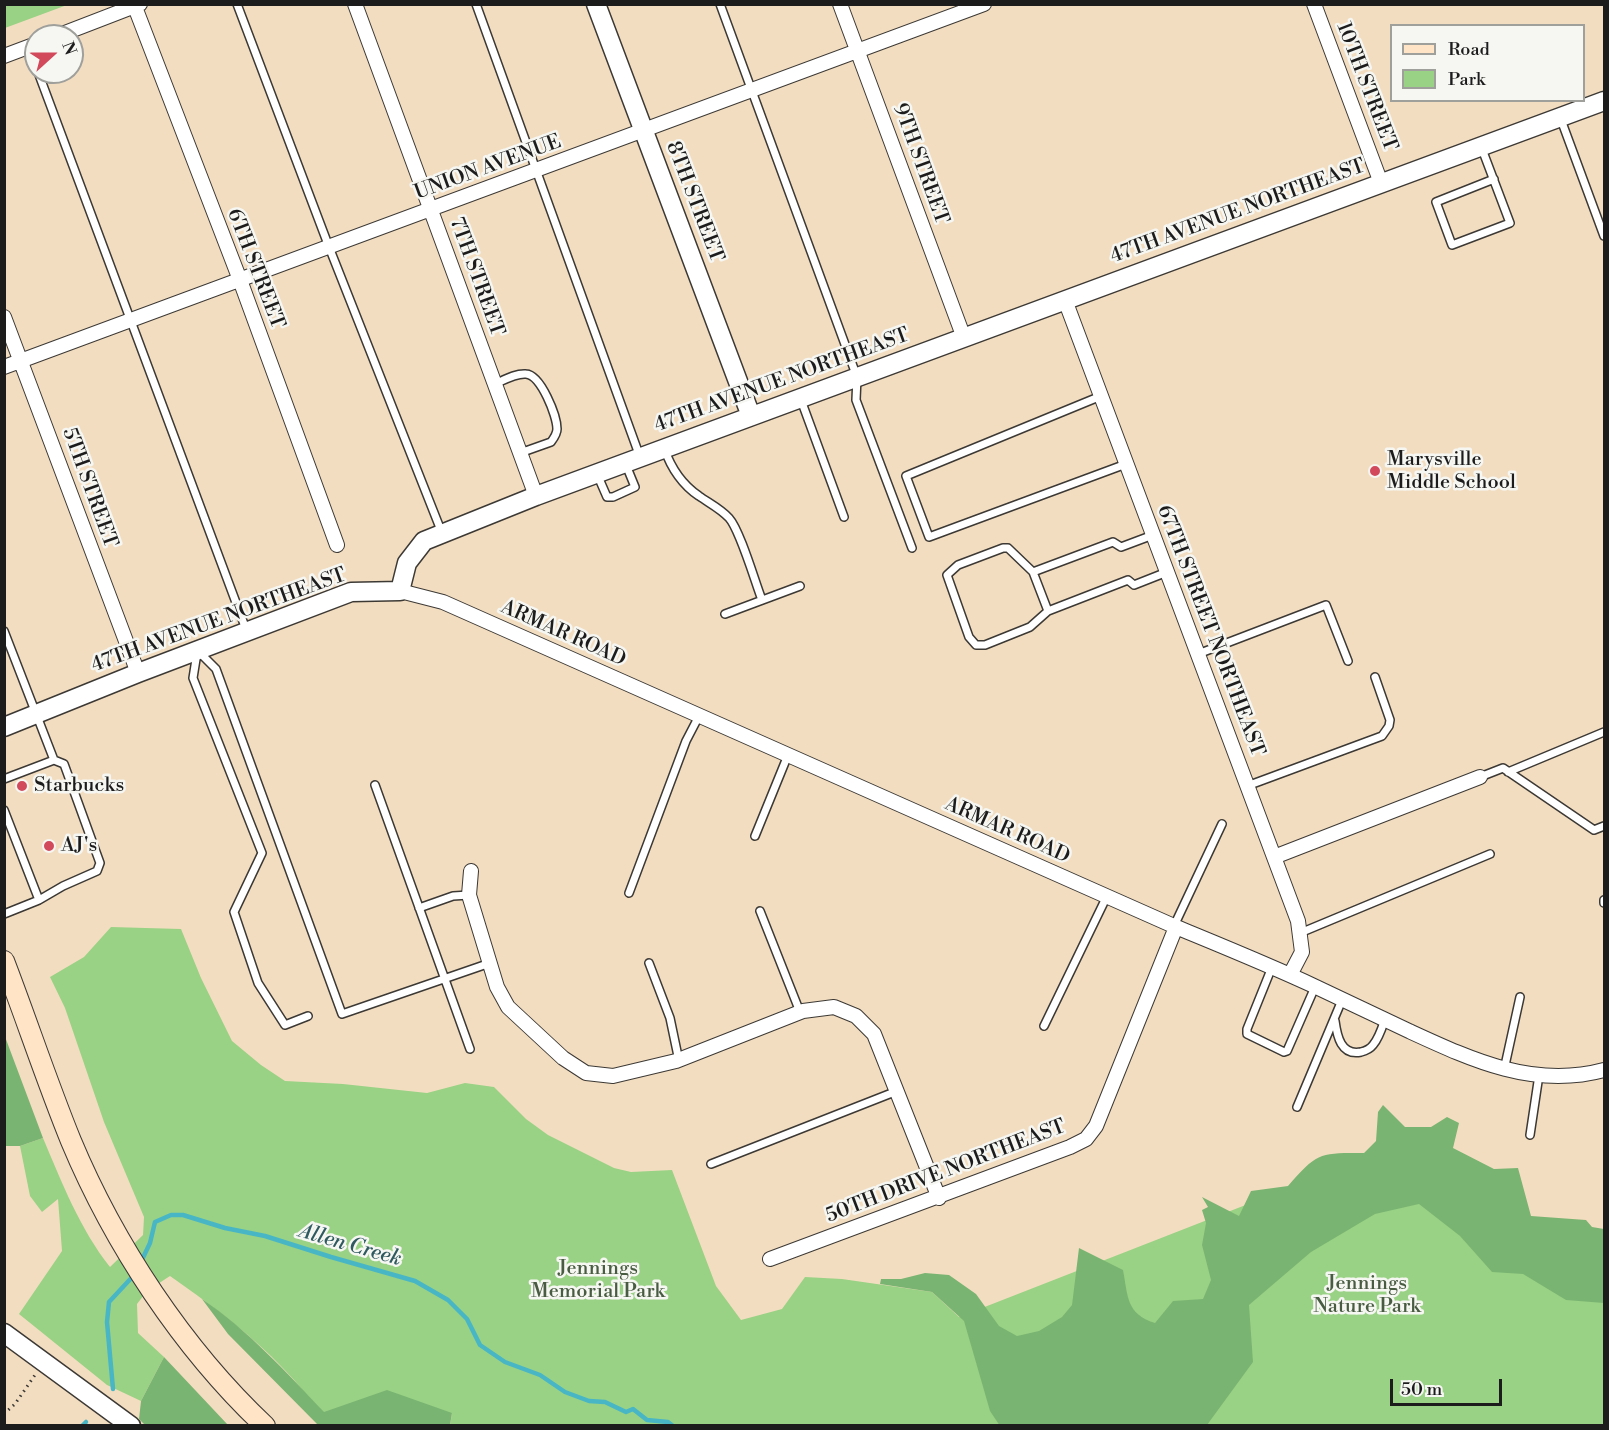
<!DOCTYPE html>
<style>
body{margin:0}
#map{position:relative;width:1609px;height:1430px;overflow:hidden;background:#f3ddc0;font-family:"Libre Bodoni",serif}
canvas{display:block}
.frame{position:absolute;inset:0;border:6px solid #1c1c1c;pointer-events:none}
.legend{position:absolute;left:1390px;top:24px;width:195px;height:78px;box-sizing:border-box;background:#f6f6f2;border:2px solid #9f9f9c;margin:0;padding:8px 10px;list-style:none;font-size:18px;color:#1c1c1c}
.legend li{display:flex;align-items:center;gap:12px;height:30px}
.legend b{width:30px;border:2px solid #9f9f9c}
.north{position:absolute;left:24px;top:24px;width:60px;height:60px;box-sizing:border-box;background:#f6f6f2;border:2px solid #9f9f9c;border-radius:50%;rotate:69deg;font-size:16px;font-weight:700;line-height:24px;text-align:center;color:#1c1c1c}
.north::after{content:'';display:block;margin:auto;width:21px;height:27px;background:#d1495b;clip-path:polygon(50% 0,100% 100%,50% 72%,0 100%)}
.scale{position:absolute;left:1390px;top:1379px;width:112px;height:27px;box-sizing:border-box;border:3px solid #1c1c1c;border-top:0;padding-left:8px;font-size:18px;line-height:21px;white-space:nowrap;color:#1c1c1c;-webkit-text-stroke:4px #f6f6f2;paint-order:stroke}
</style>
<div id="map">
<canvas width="1609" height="1430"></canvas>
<div class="frame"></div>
<ul class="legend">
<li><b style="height:8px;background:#ffe4c6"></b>Road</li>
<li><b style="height:16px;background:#99d285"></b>Park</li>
</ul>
<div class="north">N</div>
<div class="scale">50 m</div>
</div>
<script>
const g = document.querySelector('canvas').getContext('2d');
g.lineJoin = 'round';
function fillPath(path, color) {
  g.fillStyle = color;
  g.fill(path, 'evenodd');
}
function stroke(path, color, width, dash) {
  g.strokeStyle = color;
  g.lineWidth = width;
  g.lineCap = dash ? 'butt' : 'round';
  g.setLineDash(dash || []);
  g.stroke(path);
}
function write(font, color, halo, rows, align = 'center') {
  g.font = font + ' "Libre Bodoni",serif';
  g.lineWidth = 5;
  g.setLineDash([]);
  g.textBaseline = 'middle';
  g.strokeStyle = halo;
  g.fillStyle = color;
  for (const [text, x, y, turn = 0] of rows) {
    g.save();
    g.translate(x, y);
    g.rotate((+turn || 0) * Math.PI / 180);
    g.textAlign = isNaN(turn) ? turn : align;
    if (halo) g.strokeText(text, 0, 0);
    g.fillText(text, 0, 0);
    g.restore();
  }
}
const green = new Path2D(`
 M5,4H67V5L5,28Z
 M111,927L181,929L201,978L232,1041L261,1065L285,1081L343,1084L427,1093L465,1083L494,1087L526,1119L548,1135L614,1168L631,1172L672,1170L716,1286L741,1320L782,1309L805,1277L842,1279L932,1292L959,1317L1417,1138L1604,1272V1425L450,1426L452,1413L330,1425C320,1413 311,1400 301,1388C264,1344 217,1309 170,1276L147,1291L137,1304L138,1333L164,1357L141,1401L107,1385L19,1314L62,1251L58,1199L42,1212L30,1196L20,1146L43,1138C62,1183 80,1229 110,1267L143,1235L144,1217L104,1122L65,1008L50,977L84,957Z`);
const forest = new Path2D(`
 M4,1034L43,1138L20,1146H5Z
 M1383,1105L1405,1127H1431L1447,1117L1459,1123L1453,1148L1494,1169L1518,1168L1531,1216L1586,1220L1592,1227L1604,1229V1303L1566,1300L1523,1274L1492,1272L1460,1236L1419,1204L1375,1214L1311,1252L1249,1305L1253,1362L1207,1425L1000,1426L990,1411L964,1321L932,1292L880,1284L881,1279H901L925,1273L949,1275L976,1294L999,1326L1017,1336L1039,1331L1062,1317L1072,1305L1079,1248L1123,1270C1128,1296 1126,1314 1155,1323L1173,1301L1203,1299L1211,1280L1202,1245L1206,1223L1202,1210L1208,1207L1202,1197L1239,1216L1251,1191L1288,1186C1318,1152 1319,1153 1364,1153L1376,1141L1378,1112Z
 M202,1299C248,1330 286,1372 324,1412L387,1390L452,1413L450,1425H318L228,1334Z
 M164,1357L228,1425H145L139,1419L141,1401Z`);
const stream = new Path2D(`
 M140,1264L150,1243L155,1222L171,1215H183L225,1228L265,1236L331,1257L415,1281L448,1300L467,1319L480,1345L505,1362L540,1375L565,1392L589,1401L605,1402L626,1412L633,1409L647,1420L668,1422L673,1426
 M113,1389L107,1322L109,1302L135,1274
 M82,1426L86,1422`);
const path = new Path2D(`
 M4,1414L15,1404L35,1375`);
const service = new Path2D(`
 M237,4L329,247L442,533
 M476,4L640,457
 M720,4L857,377L856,400L912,548
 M29,47L36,66
 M38,72L247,632
 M1560,117L1604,236
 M1482,149L1510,223L1452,245L1436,202L1494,179
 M495,384C504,380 516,373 526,374C541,375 557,416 557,429C557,434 554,438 551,442L520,453
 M1101,396L906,476L929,537L1126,464
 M801,400L844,517
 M664,448C671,468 681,484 699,496C709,503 721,509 729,518C740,530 755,582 762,600
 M597,474L607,497H613L635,487L626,465
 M1153,535L1121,547L1113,542L1033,572L1048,611L1128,580L1134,585L1167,572
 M1033,572L1008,548H1003L958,565L947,575L969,637L976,645H985L1030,627L1048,611
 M725,614L800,586
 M4,631L54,760L4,779
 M199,652L216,669L342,1014L490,963
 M197,653L193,678L262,853L234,912L258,983L285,1025L308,1016
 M1198,654L1326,605L1348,661
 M1508,772L1604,732
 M1480,777L1503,768L1594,830L1604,826
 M375,785L470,1049
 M1247,786L1382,736L1389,726L1390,720L1375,677
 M4,810L39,900L4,914
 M755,836L788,755
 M629,893L686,741L699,716
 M39,900L63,886L97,871L100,863L64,764L54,760
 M1604,900V903
 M419,908L453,896L469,895
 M760,911L800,1012
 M1174,926L1222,824
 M1300,933L1490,854
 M649,963L670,1018L679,1061
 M1272,967L1247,1029V1034L1284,1052L1287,1051L1315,987
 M1335,1021C1337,1036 1341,1056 1361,1052C1365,1051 1370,1049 1373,1045C1379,1038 1382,1028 1385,1019
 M1044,1026L1107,896
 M1504,1070L1520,997
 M1297,1107L1342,1000
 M1530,1135L1539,1075
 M711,1164L897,1091`);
const minor = new Path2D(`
 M355,4L536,496
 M840,4L964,338
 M1314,4L1381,183
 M135,7L240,280L337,545
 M57,36L140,4
 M4,56L36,44
 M1065,300L1298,921L1302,952L1290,975
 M4,317L138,673
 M4,367L984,4
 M400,591L443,602L1176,927C1222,946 1269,965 1314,986C1346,1001 1377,1016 1409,1031C1472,1060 1534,1089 1604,1070
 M1274,857L1480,777
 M471,871L469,895L497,987L508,1007L563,1058L586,1073L613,1076L676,1061L803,1011L834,1007L856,1016L874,1034L939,1198
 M770,1259L1070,1147L1086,1139L1096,1126L1176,927`);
const tertiary = new Path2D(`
 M596,4L751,416
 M4,727L138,673L351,592L400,591L407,563L424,541L536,496L1604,101
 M4,1333L131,1426`);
const secondary = new Path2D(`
 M4,961C27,1021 47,1082 71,1141C114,1244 183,1349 265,1426`);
const markers = [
 [1375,471,6,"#d1495b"],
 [22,786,6,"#d1495b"],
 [49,846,6,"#d1495b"]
];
const streetNames = [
 ["10TH STREET",1366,87,69],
 ["9TH STREET",920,164,70],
 ["UNION AVENUE",488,168,-20],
 ["8TH STREET",694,202,69],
 ["47TH AVENUE NORTHEAST",1238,212,-20],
 ["6TH STREET",255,269,69],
 ["7TH STREET",476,277,70],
 ["47TH AVENUE NORTHEAST",782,381,-20],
 ["5TH STREET",89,488,70],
 ["47TH AVENUE NORTHEAST",219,621,-20],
 ["67TH STREET NORTHEAST",1210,631,69],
 ["ARMAR ROAD",563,634,24],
 ["ARMAR ROAD",1007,831,24],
 ["50TH DRIVE NORTHEAST",946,1172,-21]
];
const poiNames = [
 ["Marysville",1387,460],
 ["Middle School",1387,483],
 ["Starbucks",34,786],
 ["AJ's",61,846]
];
const parkNames = [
 ["Jennings",598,1269],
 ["Memorial Park",598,1292],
 ["Jennings",1367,1284],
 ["Nature Park",1367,1307]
];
const waterNames = [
 ["Allen Creek",350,1246,16]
];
fillPath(green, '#99d285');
fillPath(forest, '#7ab472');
stroke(stream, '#49b6c5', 4.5);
stroke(service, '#3c3935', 10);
stroke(minor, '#3c3935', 16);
stroke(tertiary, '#3c3935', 21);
stroke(secondary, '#3c3935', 22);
stroke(path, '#3c3935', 3, [1.5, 4.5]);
stroke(service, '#fff', 7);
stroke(minor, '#fff', 14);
stroke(tertiary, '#fff', 18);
stroke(secondary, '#ffe4c6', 20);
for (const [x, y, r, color] of markers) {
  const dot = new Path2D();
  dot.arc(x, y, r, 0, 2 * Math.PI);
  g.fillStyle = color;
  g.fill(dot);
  stroke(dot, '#f6f6f2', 2);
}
write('20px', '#1c1c1c', '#f6f6f2', streetNames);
write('20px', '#1c1c1c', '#f6f6f2', poiNames, 'left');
write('20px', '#485c41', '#f6f6f2', parkNames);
write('italic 21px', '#2e5a60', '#f6f6f2', waterNames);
</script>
